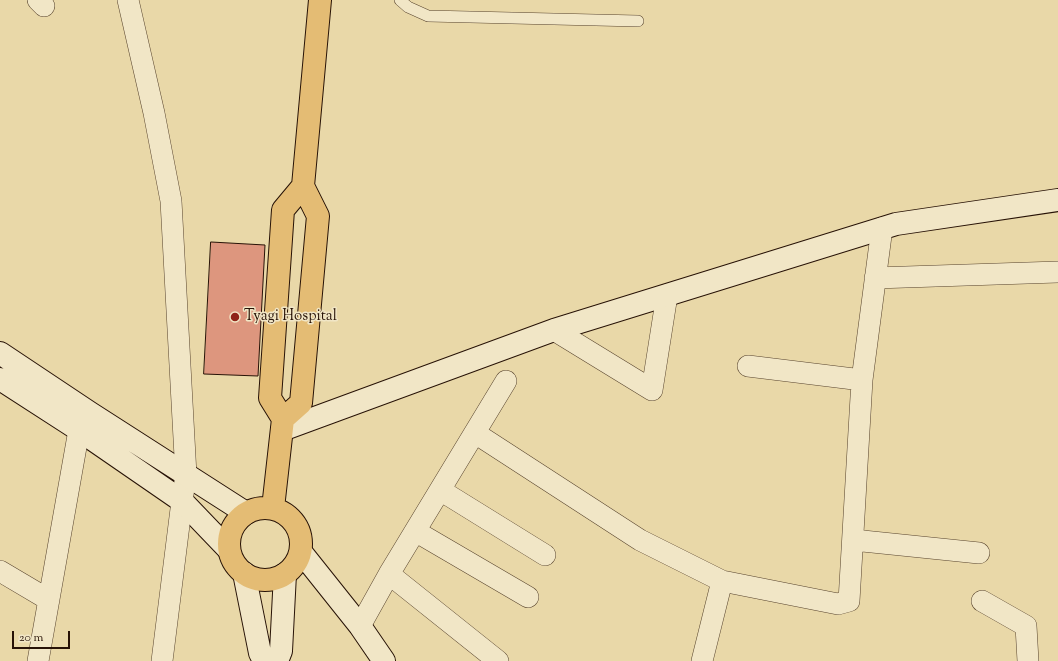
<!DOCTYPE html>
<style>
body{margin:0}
#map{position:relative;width:1058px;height:661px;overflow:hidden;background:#e9d8a8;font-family:"Sorts Mill Goudy",serif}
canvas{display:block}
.scale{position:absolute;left:12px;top:631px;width:58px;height:18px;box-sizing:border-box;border:2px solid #271206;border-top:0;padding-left:5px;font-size:12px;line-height:14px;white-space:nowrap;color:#271206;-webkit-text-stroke:3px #f1e6c6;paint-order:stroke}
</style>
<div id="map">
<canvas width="1058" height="661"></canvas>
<div class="scale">20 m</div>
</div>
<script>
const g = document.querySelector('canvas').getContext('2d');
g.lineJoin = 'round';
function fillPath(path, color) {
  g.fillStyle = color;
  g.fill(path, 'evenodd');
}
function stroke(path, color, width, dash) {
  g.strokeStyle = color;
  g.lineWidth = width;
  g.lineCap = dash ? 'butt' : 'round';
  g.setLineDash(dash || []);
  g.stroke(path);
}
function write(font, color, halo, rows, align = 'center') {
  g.font = font + ' "Sorts Mill Goudy",serif';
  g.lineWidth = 3;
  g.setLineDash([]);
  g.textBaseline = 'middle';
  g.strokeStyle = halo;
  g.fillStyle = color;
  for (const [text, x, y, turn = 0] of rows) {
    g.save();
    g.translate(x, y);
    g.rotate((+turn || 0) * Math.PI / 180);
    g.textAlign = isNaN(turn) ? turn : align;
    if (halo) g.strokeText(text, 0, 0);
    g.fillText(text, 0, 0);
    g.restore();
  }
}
const building = new Path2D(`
 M211,242L265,245L258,376L204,374Z`);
const lane = new Path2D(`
 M400,0L408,7L428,16L638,21`);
const street = new Path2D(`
 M38,0L44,6
 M128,0L154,113L171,201L186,475L182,501L162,661
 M875,278L1058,272
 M554,330L652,390L667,295
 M748,366L862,380L882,228
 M475,433L640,540L722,581L838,604L849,601L862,380
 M440,490L545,555
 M415,531L528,597
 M853,540L979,553
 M0,571L49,600
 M389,574L498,661
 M982,601L1026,626L1028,661
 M360,626L389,574L506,381
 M38,661L79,430
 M702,661L722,581`);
const secondary = new Path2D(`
 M0,353L90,413L246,513
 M0,379L79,430L182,501L229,550
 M282,430L554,330L896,224L1058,200
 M301,552L360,626L384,661
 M244,573L260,653L264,661
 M277,661L281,651L285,574`);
const primary = new Path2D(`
 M283,419L301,403L318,216L303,186L320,0
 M273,508L283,419L270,398L283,210L303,186
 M229 544a36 36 0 1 1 72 0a36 36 0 1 1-72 0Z`);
const markers = [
 [235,317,5,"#8f2418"]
];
const poiNames = [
 ["Tyagi Hospital",244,317]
];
fillPath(building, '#dd967e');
stroke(building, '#271206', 1);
stroke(lane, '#58442e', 12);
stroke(street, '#58442e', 22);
stroke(secondary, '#271206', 24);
stroke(primary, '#271206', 24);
stroke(lane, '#f1e6c6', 11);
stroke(street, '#f1e6c6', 21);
stroke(secondary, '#f1e6c6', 22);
stroke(primary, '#e4bc74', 22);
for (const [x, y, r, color] of markers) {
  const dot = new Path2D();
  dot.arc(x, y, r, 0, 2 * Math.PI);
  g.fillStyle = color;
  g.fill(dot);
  stroke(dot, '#f1e6c6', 1.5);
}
write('15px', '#271206', '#f1e6c6', poiNames, 'left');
</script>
